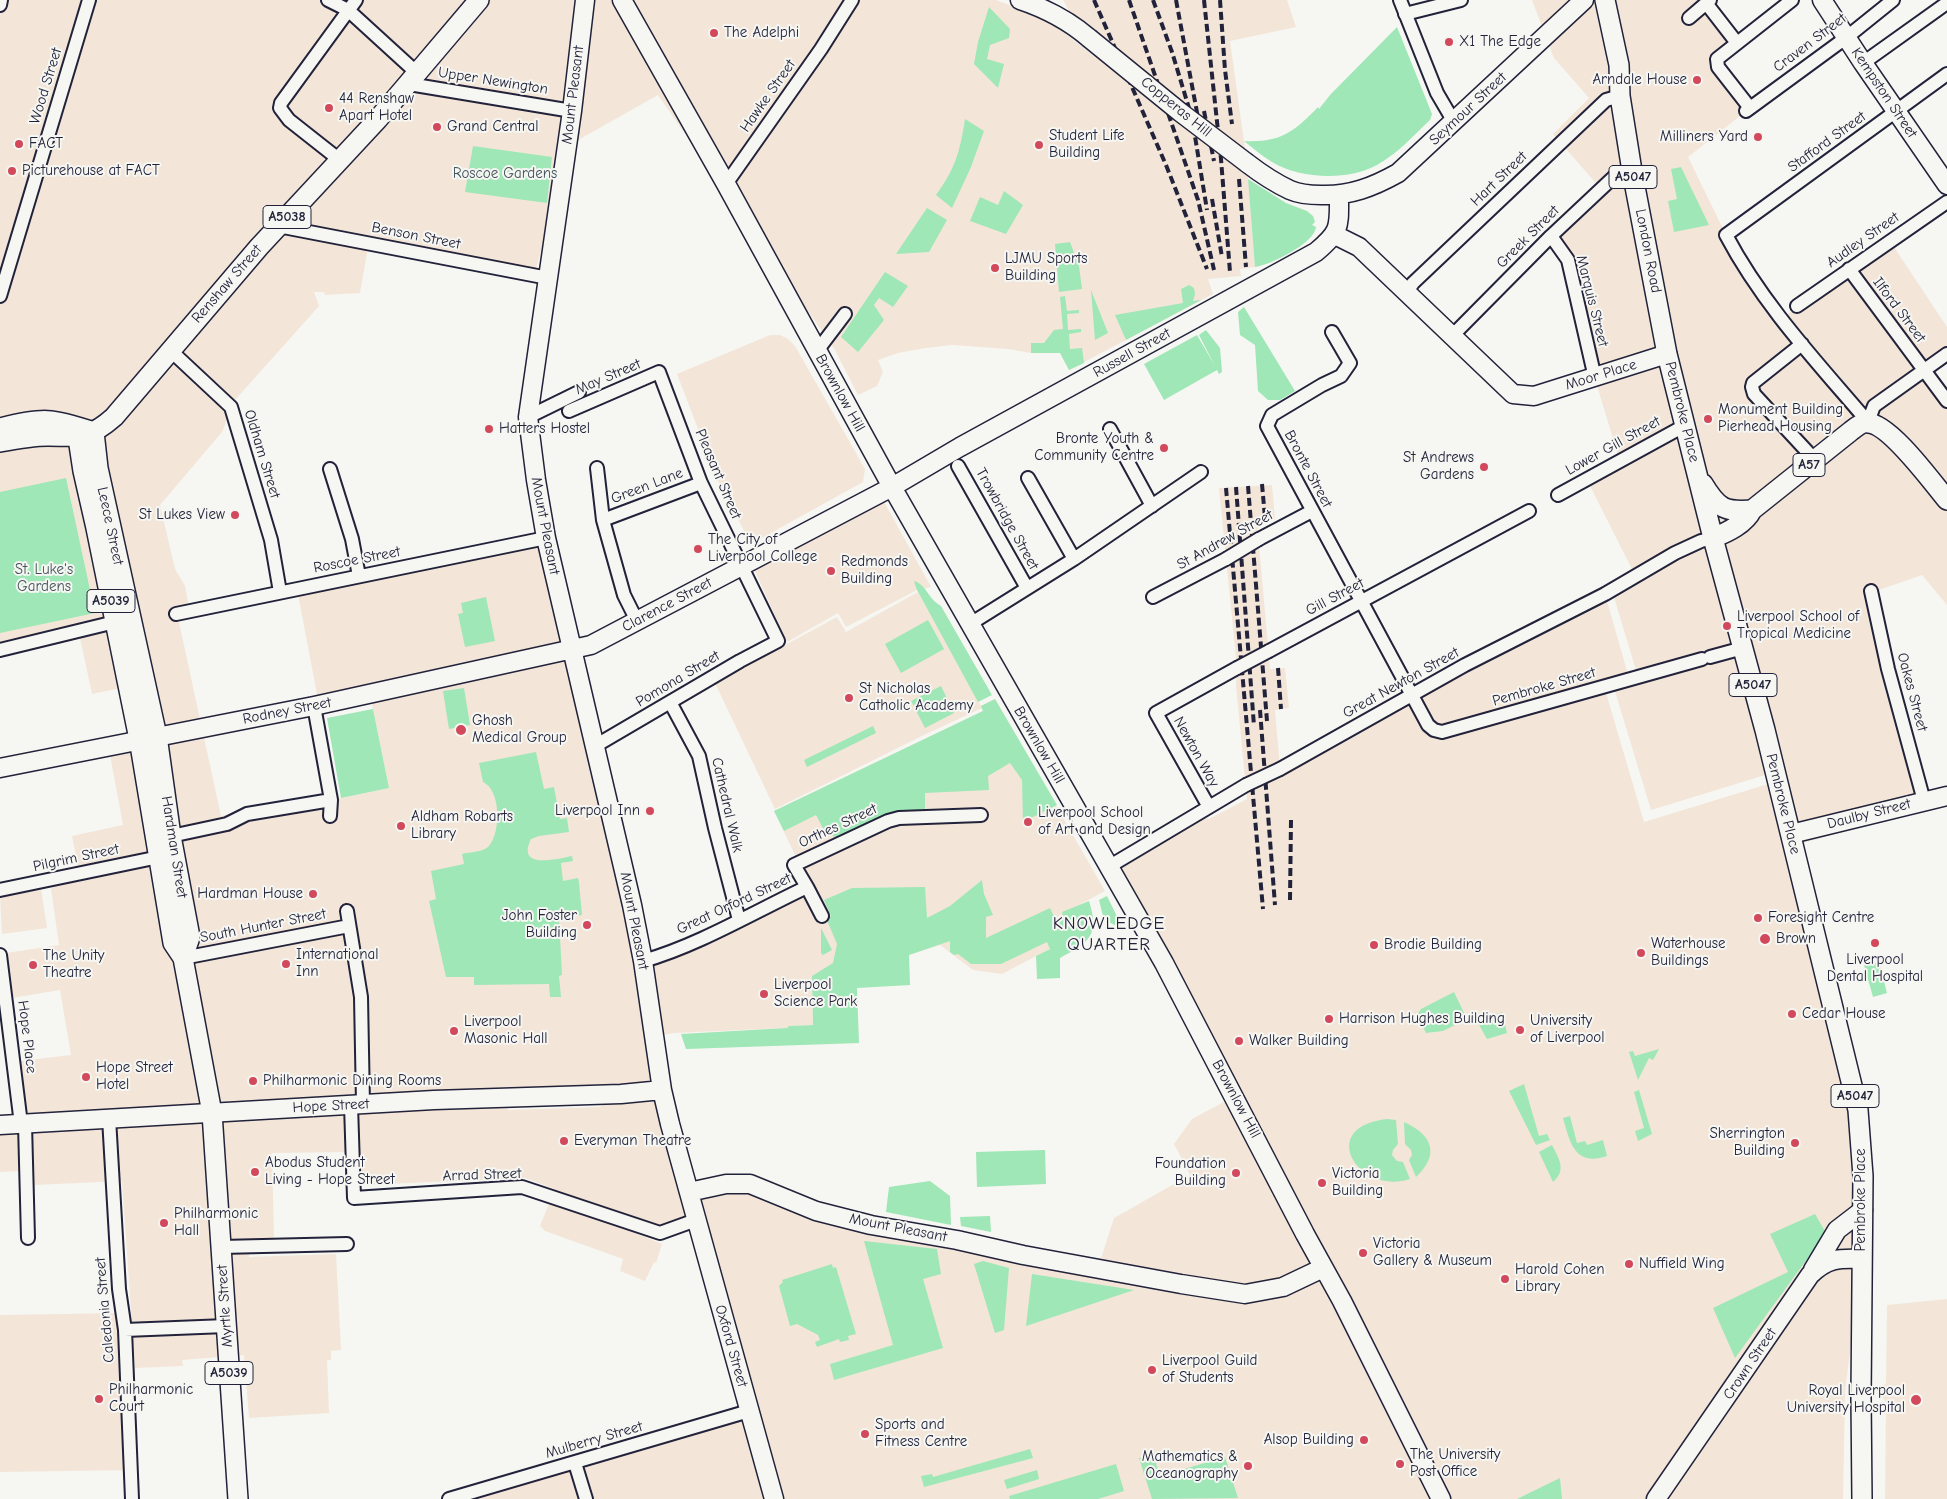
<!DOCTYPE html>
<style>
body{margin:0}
canvas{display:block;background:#f6f6f2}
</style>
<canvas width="1947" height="1499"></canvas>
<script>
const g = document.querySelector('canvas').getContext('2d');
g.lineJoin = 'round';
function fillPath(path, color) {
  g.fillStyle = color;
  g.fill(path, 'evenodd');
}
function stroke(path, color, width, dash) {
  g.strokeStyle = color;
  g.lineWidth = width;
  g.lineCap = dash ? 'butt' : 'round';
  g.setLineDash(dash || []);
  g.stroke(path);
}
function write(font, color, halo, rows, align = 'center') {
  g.font = font + ' "Comic Neue",sans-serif';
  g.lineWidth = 4;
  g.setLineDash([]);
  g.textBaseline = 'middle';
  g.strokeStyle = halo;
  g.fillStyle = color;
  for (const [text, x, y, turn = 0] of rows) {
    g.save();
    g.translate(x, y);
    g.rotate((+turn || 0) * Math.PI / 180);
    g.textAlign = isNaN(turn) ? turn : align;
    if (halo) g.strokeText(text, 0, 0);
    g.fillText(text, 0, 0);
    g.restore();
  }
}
const built = new Path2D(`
 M0,0H996L1022,10L1024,8L1062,31L1094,56L1063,0H1287L1296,27L1230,41L1247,163L1255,267L1240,269L1241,276L1208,279L1213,294L1069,370L1060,353H1031L1008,349L952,345L926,348L898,353L878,360L883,372L877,386L858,395L835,350L658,95L571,144L535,272L370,236L360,293L325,295L324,292H314L319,306L235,400L222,432L160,505L175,569L185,586L189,607L177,613L221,816L247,810L331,800L389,788L370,694L319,705L297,589L546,538L643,961L810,886L774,811L983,711L982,708L924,735L775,809L715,683L837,617L846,632L918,592L981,706L995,699L1105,891L1077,906L1061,943L1002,974L973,970L940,945L909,955L812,976L813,1025L789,1026L787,1028L674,1033L654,1036L689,1192L726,1184L816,1211L1098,1268L1114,1218L1190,1175L1174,1144L1192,1119L1235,1096L1110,866L1195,815L1209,819L1247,799L1236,686L1237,668L1219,488L1272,485L1275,519L1257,522L1270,669L1285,668L1289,708L1275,710L1280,768L1605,594L1629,678L1604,686L1644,822L1778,781L1847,1059L1862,1259L1845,1391L1843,1499H449L749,1411L696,1220L660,1233L601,1219L662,1244L656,1263L654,1262L645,1281L620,1271L623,1259L545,1231L540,1226L555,1189L525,1178L363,1185L360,1183L358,1152L272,1153L274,1239L248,1240L249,1257L336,1254L341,1350L331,1351V1360H327L329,1413L249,1418L244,1355L182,1360L183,1366L135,1368L122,1181L34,1185L22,1171L0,1172V1131L15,1130L27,1115L20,1061L71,1055L60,990L12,998L6,953L59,945L51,889L55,886L81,880L72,836L123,825L110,755L132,750L165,721L155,681L92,694L77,624L0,642ZM349,926L347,934L275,948L273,941ZM601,1094V1107L508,1110V1097Z
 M1532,0H1705L1737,51L1718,65L1750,108L1688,157L1726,235L1781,319L1890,241L1947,327V354L1924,370L1947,401V605L1922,575L1876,591L1932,807L1803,843L1760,707L1775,772L1651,810L1614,688L1639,680L1613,594L1635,575L1587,480L1620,462L1592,369L1568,260L1551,236L1601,189L1553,134L1589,98L1554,58Z
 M770,335H780L788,339L795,346L865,469L863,482L751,544L718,481L677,374Z
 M882,498L931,587L917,590L846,627L838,613L787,642L754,569Z
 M41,889L47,928L2,934L0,895Z
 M1947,1299V1499H1885L1886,1402L1877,1391L1886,1383L1887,1305Z
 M122,1313L131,1470L0,1472V1315Z`);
const green = new Path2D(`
 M989,7L1010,29L1009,38L990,45L987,59L1004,64L998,88L974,64L978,42Z
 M1397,27L1432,114L1430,120C1413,136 1397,154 1377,165C1348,181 1300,179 1272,162C1262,156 1253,148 1244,141C1280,143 1294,132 1318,107L1319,109L1330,95Z
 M965,119L984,131L971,167L952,208L936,195C955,169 960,152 965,119Z
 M473,146L552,157L547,203L465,192Z
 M1681,167L1709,225L1674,232L1668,201L1677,199L1671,169Z
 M1248,179L1286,203L1307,211L1313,216L1315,222L1312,225L1316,227C1315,243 1270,265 1255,267Z
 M1004,191L1023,205L1006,234L970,221L980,197L998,205Z
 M927,208L947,220L929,252L896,254Z
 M1070,242L1079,266L1082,289L1059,292L1055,244Z
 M885,272L908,286L893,307L879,298L874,305L884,320L858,352L841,337Z
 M1189,285L1194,288L1195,294L1193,301L1201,300L1126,340L1115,315L1183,303L1181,289Z
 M1091,290L1108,333L1095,340Z
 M1065,296L1067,311L1079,310V313L1067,314L1068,330L1081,329V332L1069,334L1070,349L1082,348L1084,363L1069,370L1060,353H1031V343H1044L1054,330L1063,329L1060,297Z
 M1244,307L1295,391L1280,400H1268L1258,391L1255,345L1240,335L1238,312Z
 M1206,330L1220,348L1222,372L1219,374L1217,370L1164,400L1144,364L1197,335L1215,366L1199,335Z
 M66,478L95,613L0,633V492Z
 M914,581C927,585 928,599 941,606L992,695L978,702L917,590Z
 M486,597L495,641L465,647L458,614L463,613L461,603Z
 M928,620L944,649L901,673L885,644Z
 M941,686L954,713L925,728L911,701Z
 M464,688L470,725L449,729L443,691Z
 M995,699L1057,805L1023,822L1022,780L1010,763L988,776L989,790L925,793V811H900L890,813L837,837C823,834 823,827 816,815L784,831L774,811L983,711L981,706Z
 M373,709L389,788L341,798L327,718Z
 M873,726L876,733L807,767L804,760Z
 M536,752L544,789L554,787L560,819L567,818L569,832L539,836L531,839C516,870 557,859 572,856L573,861L561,863L563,881L578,878L579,883L582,915L559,918L562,975L559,976L561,997H550L549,984L474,985V977H446L429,901L436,899L431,871L464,864L462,854C470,852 484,852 489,846C501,832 501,790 483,782L479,763Z
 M982,880L984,894L993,915L986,917V938L1050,908L1056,921L1063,917L1062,912L1089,901C1100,936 1089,942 1060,958V978L1037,979L1036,956L1050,949L1047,942L1001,964H971L958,954L954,955L950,952V941L909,955L910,985L857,988L859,1043L686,1049L681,1034L787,1028L789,1026L813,1025L812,976L833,963L837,944L826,918L831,916L824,900L852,888L925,887L927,918L950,906Z
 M1107,896L1123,929L1104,920L1099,900Z
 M821,928L832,950L823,955L821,953Z
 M1879,962L1887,993L1873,997L1864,965Z
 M1454,992L1467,1019L1443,1031L1426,1033L1417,1015L1421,1009Z
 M1502,1012L1507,1033L1487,1039L1478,1023Z
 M1659,1049L1653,1060L1649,1058L1638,1080L1629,1052L1633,1051L1635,1056Z
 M1524,1084L1539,1136L1547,1134L1550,1140L1536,1145L1509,1091Z
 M1639,1090L1652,1134L1638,1141L1635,1131L1644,1128L1634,1092Z
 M1570,1116L1577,1143L1585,1141L1587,1145L1603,1140L1607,1156C1575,1167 1570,1143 1563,1118Z
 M1387,1119L1396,1120L1398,1144L1393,1150L1392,1155L1397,1161L1403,1162L1410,1179C1359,1196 1315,1127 1387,1119Z
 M1404,1122C1433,1135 1440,1155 1416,1177L1409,1160L1412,1155L1411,1150L1405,1144Z
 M1552,1145C1559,1159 1567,1170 1553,1182L1539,1152Z
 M1045,1150L1046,1184L977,1187L976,1152Z
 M930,1181L950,1196L951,1225L886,1212L889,1187Z
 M1815,1214L1826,1233L1735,1358L1713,1308L1788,1272L1770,1234Z
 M990,1216L991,1232L961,1226L960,1217Z
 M864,1241L937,1249L941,1274L923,1279L943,1348L834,1380L830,1364L893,1345Z
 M983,1261L1009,1268L1004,1330L995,1333L974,1264Z
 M832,1264L833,1268L836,1267L856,1334L848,1336L849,1340L840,1342L839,1339L817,1347L815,1342L820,1340L818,1335L797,1324L790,1326L779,1286L783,1282L782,1280Z
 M1032,1274L1134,1290L1026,1326Z
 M1030,1449L1033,1458L924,1487L921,1476L932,1474L933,1477Z
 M1153,1454L1160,1476L1225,1457L1238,1498L1152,1499L1139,1458Z
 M1116,1464L1124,1491L1098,1499H1010L1009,1496Z
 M1037,1470L1039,1479L1007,1489L1004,1480Z
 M1560,1478L1562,1499H1517Z`);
const street = new Path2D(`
 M328,0L348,10L417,73
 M1400,0L1437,93L1454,122
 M1706,3L1737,43
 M0,5L1,0
 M1405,14L1461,0
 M1689,18L1710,0
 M1863,63L1947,3
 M1947,74L1726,235C1763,305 1817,362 1868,422L1874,406L1947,354
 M409,84L572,111
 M1750,108L1718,67L1717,59L1792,0
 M1746,111L1847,37L1893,0
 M341,161L289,120L280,108L281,103L356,0
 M726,184L821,49L852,0
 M278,226L548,278
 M1551,236L1568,260L1595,378
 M1849,269L1947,401
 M1406,293L1413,283L1606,100L1620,96
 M0,296L89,0
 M1797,306L1947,202
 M1332,332L1350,363L1341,376L1322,385L1272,415L1267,426L1428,725L1434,730L1442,732L1702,659
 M1452,336L1551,236L1617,174L1632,171
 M1802,344L1753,383L1752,387L1754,394L1815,460
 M170,350L231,407L271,540L280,592
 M817,351L845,314
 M569,411L659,372L701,483L778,641L740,661L595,746
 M528,417L579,392
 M1110,429L1152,506
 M958,466L1027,588
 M597,468L603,520
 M330,469L352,539L359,576
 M1028,478L1074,559
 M1558,495L1684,426
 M1259,539L1312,511
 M1871,591L1888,669L1924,801
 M1153,597L1226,559
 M176,614L546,538
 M637,621L624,595L603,520L701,483
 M970,624L1074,559L1201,472
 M0,650L115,622H122
 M1269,651L1529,511
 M1710,657L1743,648
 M670,702L699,756L715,828L739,920
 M314,706L331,800L330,816
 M1280,769L1465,665L1605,594L1675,553L1701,541L1713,538
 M1209,807L1156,713L1237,668
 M1110,866L1246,785
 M807,887L794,865L888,821L899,818L981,815
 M0,890L159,857L171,836L227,824L247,814L331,800
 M347,911L361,997L363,1104
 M0,955L21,1124
 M183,958L349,926
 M643,961C697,946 756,911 807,887L822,916
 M351,1105L354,1198L522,1187L660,1233L696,1220
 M109,1118L119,1289L125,1330L132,1499
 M25,1124L28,1238
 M221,1247L347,1244
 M125,1330L226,1326
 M575,1463L586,1499
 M449,1499L749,1411`);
const secondary = new Path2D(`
 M585,0L572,111L528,417L536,480L546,538L632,905L643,961L662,1090L670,1124L774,1499
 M622,0L726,184L892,487L1164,963L1305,1234L1342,1301L1441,1499
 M1020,0C1047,9 1068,20 1089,38
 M1822,0L1863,63L1947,185
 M1247,163C1260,173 1275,183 1290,190C1299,194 1311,195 1321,195C1350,196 1373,187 1398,173L1584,0
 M1335,235L1359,247L1513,394L1534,396L1667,354
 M0,768L314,706L591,645L892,487L960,447L1316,252C1341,231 1339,227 1339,196
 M1791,834L1947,796
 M0,1125L434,1100L621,1094L662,1090
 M689,1192L726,1184H750L816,1211L871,1225L957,1240L1023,1255L1181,1284L1245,1294L1283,1287L1323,1268
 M1813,1270L1837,1230L1863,1210
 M1656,1499L1810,1275C1827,1258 1839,1258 1862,1259`);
const primary = new Path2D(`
 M1605,0L1619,65L1620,96L1632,171L1667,354L1713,538L1765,730L1858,1110L1863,1176L1861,1397L1862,1499
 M0,428C43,417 52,418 94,432
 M94,432L98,468L157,736L171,836L190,937L183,958
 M78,438L83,471L96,528L139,739L173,943L183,958L212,1113L238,1499
 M0,442C16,439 32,436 48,436C79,436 88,440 114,417L259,247L378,119L479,0
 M1703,484C1718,509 1725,512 1752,510
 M1713,538C1728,532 1745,524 1752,510L1851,431C1855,428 1862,422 1868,423C1890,424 1932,482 1947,500`);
const rail = new Path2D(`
 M1094,0L1166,165L1207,269
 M1129,0L1198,200L1214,270
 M1153,0L1172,52L1192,118L1207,210
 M1176,0L1199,123
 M1204,0L1221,159L1230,272
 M1220,0L1225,70L1232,124
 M1204,111L1214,161
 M1239,179L1246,267
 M1212,199L1222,257
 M1262,484L1265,518
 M1248,486L1267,721
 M1236,487L1254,726
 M1226,488L1263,909
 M1278,668L1281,709
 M1260,710L1275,905
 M1290,900L1291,820`);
const streetBridge = new Path2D(`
 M1226,559L1259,539
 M1237,668L1269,651
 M1246,785L1280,769`);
const secondaryBridge = new Path2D(`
 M1089,38L1180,112L1247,163`);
const markers = [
 [714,33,5,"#d1495b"],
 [1449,42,5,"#d1495b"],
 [1697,80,5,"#d1495b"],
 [329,108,5,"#d1495b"],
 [437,127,5,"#d1495b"],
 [1758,137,5,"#d1495b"],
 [19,144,5,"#d1495b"],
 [1039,145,5,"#d1495b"],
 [12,171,5,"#d1495b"],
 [995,268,5,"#d1495b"],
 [1708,419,5,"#d1495b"],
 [489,429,5,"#d1495b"],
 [1164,448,5,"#d1495b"],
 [1484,467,5,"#d1495b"],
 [235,515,5,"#d1495b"],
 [698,549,5,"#d1495b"],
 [831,571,5,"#d1495b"],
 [1727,626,5,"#d1495b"],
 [849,698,5,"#d1495b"],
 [461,730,6,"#d1495b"],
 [650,811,5,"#d1495b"],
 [1028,822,5,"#d1495b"],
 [401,826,5,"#d1495b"],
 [313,894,5,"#d1495b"],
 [1758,918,5,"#d1495b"],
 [587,925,5,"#d1495b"],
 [1765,939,6,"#d1495b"],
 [1875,943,5,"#d1495b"],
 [1374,945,5,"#d1495b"],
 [1641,953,5,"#d1495b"],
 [286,964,5,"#d1495b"],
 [33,965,5,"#d1495b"],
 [764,994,5,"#d1495b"],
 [1792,1014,5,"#d1495b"],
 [1329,1019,5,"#d1495b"],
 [1520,1030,5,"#d1495b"],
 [454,1031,5,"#d1495b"],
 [1239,1041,5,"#d1495b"],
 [86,1077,5,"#d1495b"],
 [253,1081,5,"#d1495b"],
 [564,1141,5,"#d1495b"],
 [1795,1143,5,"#d1495b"],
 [255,1172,5,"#d1495b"],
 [1236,1173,5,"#d1495b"],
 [1322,1183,5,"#d1495b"],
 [164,1223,5,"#d1495b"],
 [1363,1253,5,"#d1495b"],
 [1629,1264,5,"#d1495b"],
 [1505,1279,5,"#d1495b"],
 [1152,1370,5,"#d1495b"],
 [99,1399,5,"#d1495b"],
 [1916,1400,6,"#d1495b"],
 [865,1434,5,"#d1495b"],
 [1364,1440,5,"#d1495b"],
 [1400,1464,5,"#d1495b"],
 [1248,1466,5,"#d1495b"]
];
const shields = [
 [1633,177,48],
 [287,217,48],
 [1809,465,32],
 [111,601,48],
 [1753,685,48],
 [1855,1096,48],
 [229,1373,48]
];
const shieldNames = [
 ["A5047",1633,177],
 ["A5038",287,217],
 ["A57",1809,465],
 ["A5039",111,601],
 ["A5047",1753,685],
 ["A5047",1855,1096],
 ["A5039",229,1373]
];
const poiNames = [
 ["The Adelphi",724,33],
 ["X1 The Edge",1459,42],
 ["Arndale House",1687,80,"right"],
 ["44 Renshaw",339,99],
 ["Apart Hotel",339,116],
 ["Grand Central",447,127],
 ["Student Life",1049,136],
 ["Building",1049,153],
 ["Milliners Yard",1748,137,"right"],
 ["FACT",29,144],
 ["Picturehouse at FACT",22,171],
 ["LJMU Sports",1005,259],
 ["Building",1005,276],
 ["Monument Building",1718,410],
 ["Pierhead Housing",1718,427],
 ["Hatters Hostel",499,429],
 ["Bronte Youth &",1154,439,"right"],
 ["Community Centre",1154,456,"right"],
 ["St Andrews",1474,458,"right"],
 ["Gardens",1474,475,"right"],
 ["St Lukes View",225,515,"right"],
 ["The City of",708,540],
 ["Liverpool College",708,557],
 ["Redmonds",841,562],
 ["Building",841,579],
 ["Liverpool School of",1737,617],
 ["Tropical Medicine",1737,634],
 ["St Nicholas",859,689],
 ["Catholic Academy",859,706],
 ["Ghosh",472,721],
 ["Medical Group",472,738],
 ["Liverpool Inn",640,811,"right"],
 ["Liverpool School",1038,813],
 ["of Art and Design",1038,830],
 ["Aldham Robarts",411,817],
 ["Library",411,834],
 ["Hardman House",303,894,"right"],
 ["John Foster",577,916,"right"],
 ["Building",577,933,"right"],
 ["Foresight Centre",1768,918],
 ["Brown",1776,939],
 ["Waterhouse",1651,944],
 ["Buildings",1651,961],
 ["Brodie Building",1384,945],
 ["International",296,955],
 ["Inn",296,972],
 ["The Unity",43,956],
 ["Theatre",43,973],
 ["Liverpool",1875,960,"center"],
 ["Dental Hospital",1875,977,"center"],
 ["Liverpool",774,985],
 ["Science Park",774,1002],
 ["Cedar House",1802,1014],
 ["Harrison Hughes Building",1339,1019],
 ["University",1530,1021],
 ["of Liverpool",1530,1038],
 ["Liverpool",464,1022],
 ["Masonic Hall",464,1039],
 ["Walker Building",1249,1041],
 ["Hope Street",96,1068],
 ["Hotel",96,1085],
 ["Philharmonic Dining Rooms",263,1081],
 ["Sherrington",1785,1134,"right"],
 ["Building",1785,1151,"right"],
 ["Everyman Theatre",574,1141],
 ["Abodus Student",265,1163],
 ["Living - Hope Street",265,1180],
 ["Foundation",1226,1164,"right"],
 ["Building",1226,1181,"right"],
 ["Victoria",1332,1174],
 ["Building",1332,1191],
 ["Philharmonic",174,1214],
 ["Hall",174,1231],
 ["Victoria",1373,1244],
 ["Gallery & Museum",1373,1261],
 ["Nuffield Wing",1639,1264],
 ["Harold Cohen",1515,1270],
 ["Library",1515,1287],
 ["Liverpool Guild",1162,1361],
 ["of Students",1162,1378],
 ["Philharmonic",109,1390],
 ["Court",109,1407],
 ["Royal Liverpool",1905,1391,"right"],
 ["University Hospital",1905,1408,"right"],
 ["Sports and",875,1425],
 ["Fitness Centre",875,1442],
 ["Alsop Building",1354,1440,"right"],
 ["The University",1410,1455],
 ["Post Office",1410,1472],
 ["Mathematics &",1238,1457,"right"],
 ["Oceanography",1238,1474,"right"]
];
const streetNames = [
 ["Craven Street",1810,43,-37],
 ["Upper Newington",493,81,9],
 ["Wood Street",46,86,-73],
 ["Kempston Street",1884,93,56],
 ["Mount Pleasant",573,95,-83],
 ["Hawke Street",768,96,-55],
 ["Copperas Hill",1176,107,39],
 ["Seymour Street",1468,109,-43],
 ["Stafford Street",1827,142,-36],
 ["Hart Street",1499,179,-44],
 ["Benson Street",416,236,11],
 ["Greek Street",1528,237,-45],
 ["Audley Street",1863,240,-35],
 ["London Road",1648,251,79],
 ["Renshaw Street",227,284,-49],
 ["Marquis Street",1592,301,76],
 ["Ilford Street",1899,310,53],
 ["Russell Street",1132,353,-29],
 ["Moor Place",1601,375,-17],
 ["May Street",608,377,-23],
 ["Brownlow Hill",840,393,61],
 ["Pembroke Place",1682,412,76],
 ["Lower Gill Street",1613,446,-29],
 ["Oldham Street",262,454,73],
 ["Bronte Street",1308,469,62],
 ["Pleasant Street",718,474,67],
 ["Green Lane",647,486,-21],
 ["Trowbridge Street",1007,519,61],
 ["Leece Street",110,526,78],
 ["Mount Pleasant",545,526,79],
 ["St Andrew Street",1225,540,-29],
 ["Roscoe Street",357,560,-11],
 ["Gill Street",1335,597,-28],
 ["Clarence Street",667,605,-28],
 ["Pomona Street",678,679,-31],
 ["Great Newton Street",1401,683,-29],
 ["Pembroke Street",1544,687,-16],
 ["Oakes Street",1912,692,75],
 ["Rodney Street",287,711,-11],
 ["Brownlow Hill",1039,745,60],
 ["Newton Way",1196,752,61],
 ["Pembroke Place",1783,804,76],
 ["Cathedral Walk",727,805,77],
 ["Daulby Street",1869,814,-14],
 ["Orthes Street",838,826,-25],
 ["Hardman Street",174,847,81],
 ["Pilgrim Street",76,858,-12],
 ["Great Orford Street",734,904,-25],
 ["Mount Pleasant",634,921,79],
 ["South Hunter Street",263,926,-11],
 ["Hope Place",27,1037,83],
 ["Brownlow Hill",1236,1099,62],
 ["Hope Street",331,1106,-3],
 ["Arrad Street",482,1175,-2],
 ["Pembroke Place",1861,1200,-90],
 ["Mount Pleasant",898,1228,11],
 ["Myrtle Street",225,1306,-94],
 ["Caledonia Street",105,1310,-95],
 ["Oxford Street",731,1346,74],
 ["Crown Street",1750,1364,-56],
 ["Mulberry Street",594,1440,-16]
];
const parkNames = [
 ["Roscoe Gardens",505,174],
 ["St. Luke's",44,570],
 ["Gardens",44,587]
];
const quarterNames = [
 ["KNOWLEDGE",1109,924],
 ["QUARTER",1109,945]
];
fillPath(built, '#f3e6d8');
fillPath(green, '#9fe7b6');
stroke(street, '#22223b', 16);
stroke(secondary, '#22223b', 21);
stroke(primary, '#22223b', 22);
stroke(street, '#f6f6f2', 12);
stroke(secondary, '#f6f6f2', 18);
stroke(primary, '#f6f6f2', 19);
stroke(rail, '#22223b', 4, [8, 4]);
stroke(streetBridge, '#22223b', 16, []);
stroke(secondaryBridge, '#22223b', 21, []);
stroke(streetBridge, '#f6f6f2', 12);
stroke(secondaryBridge, '#f6f6f2', 18);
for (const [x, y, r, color] of markers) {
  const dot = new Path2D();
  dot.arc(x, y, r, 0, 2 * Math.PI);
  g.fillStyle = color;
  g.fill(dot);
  stroke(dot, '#f6f6f2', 2);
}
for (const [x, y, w] of shields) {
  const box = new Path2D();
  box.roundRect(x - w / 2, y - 11.5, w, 23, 4);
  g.fillStyle = '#f6f6f2';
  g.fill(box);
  stroke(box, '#22223b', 1);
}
write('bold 14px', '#22223b', null, shieldNames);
write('15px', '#22223b', '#f6f6f2', poiNames, 'left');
write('15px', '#22223b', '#f6f6f2', streetNames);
write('15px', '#41535a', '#f6f6f2', parkNames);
g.letterSpacing = '1px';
write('18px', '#22223b', '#f6f6f2', quarterNames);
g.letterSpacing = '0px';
</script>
